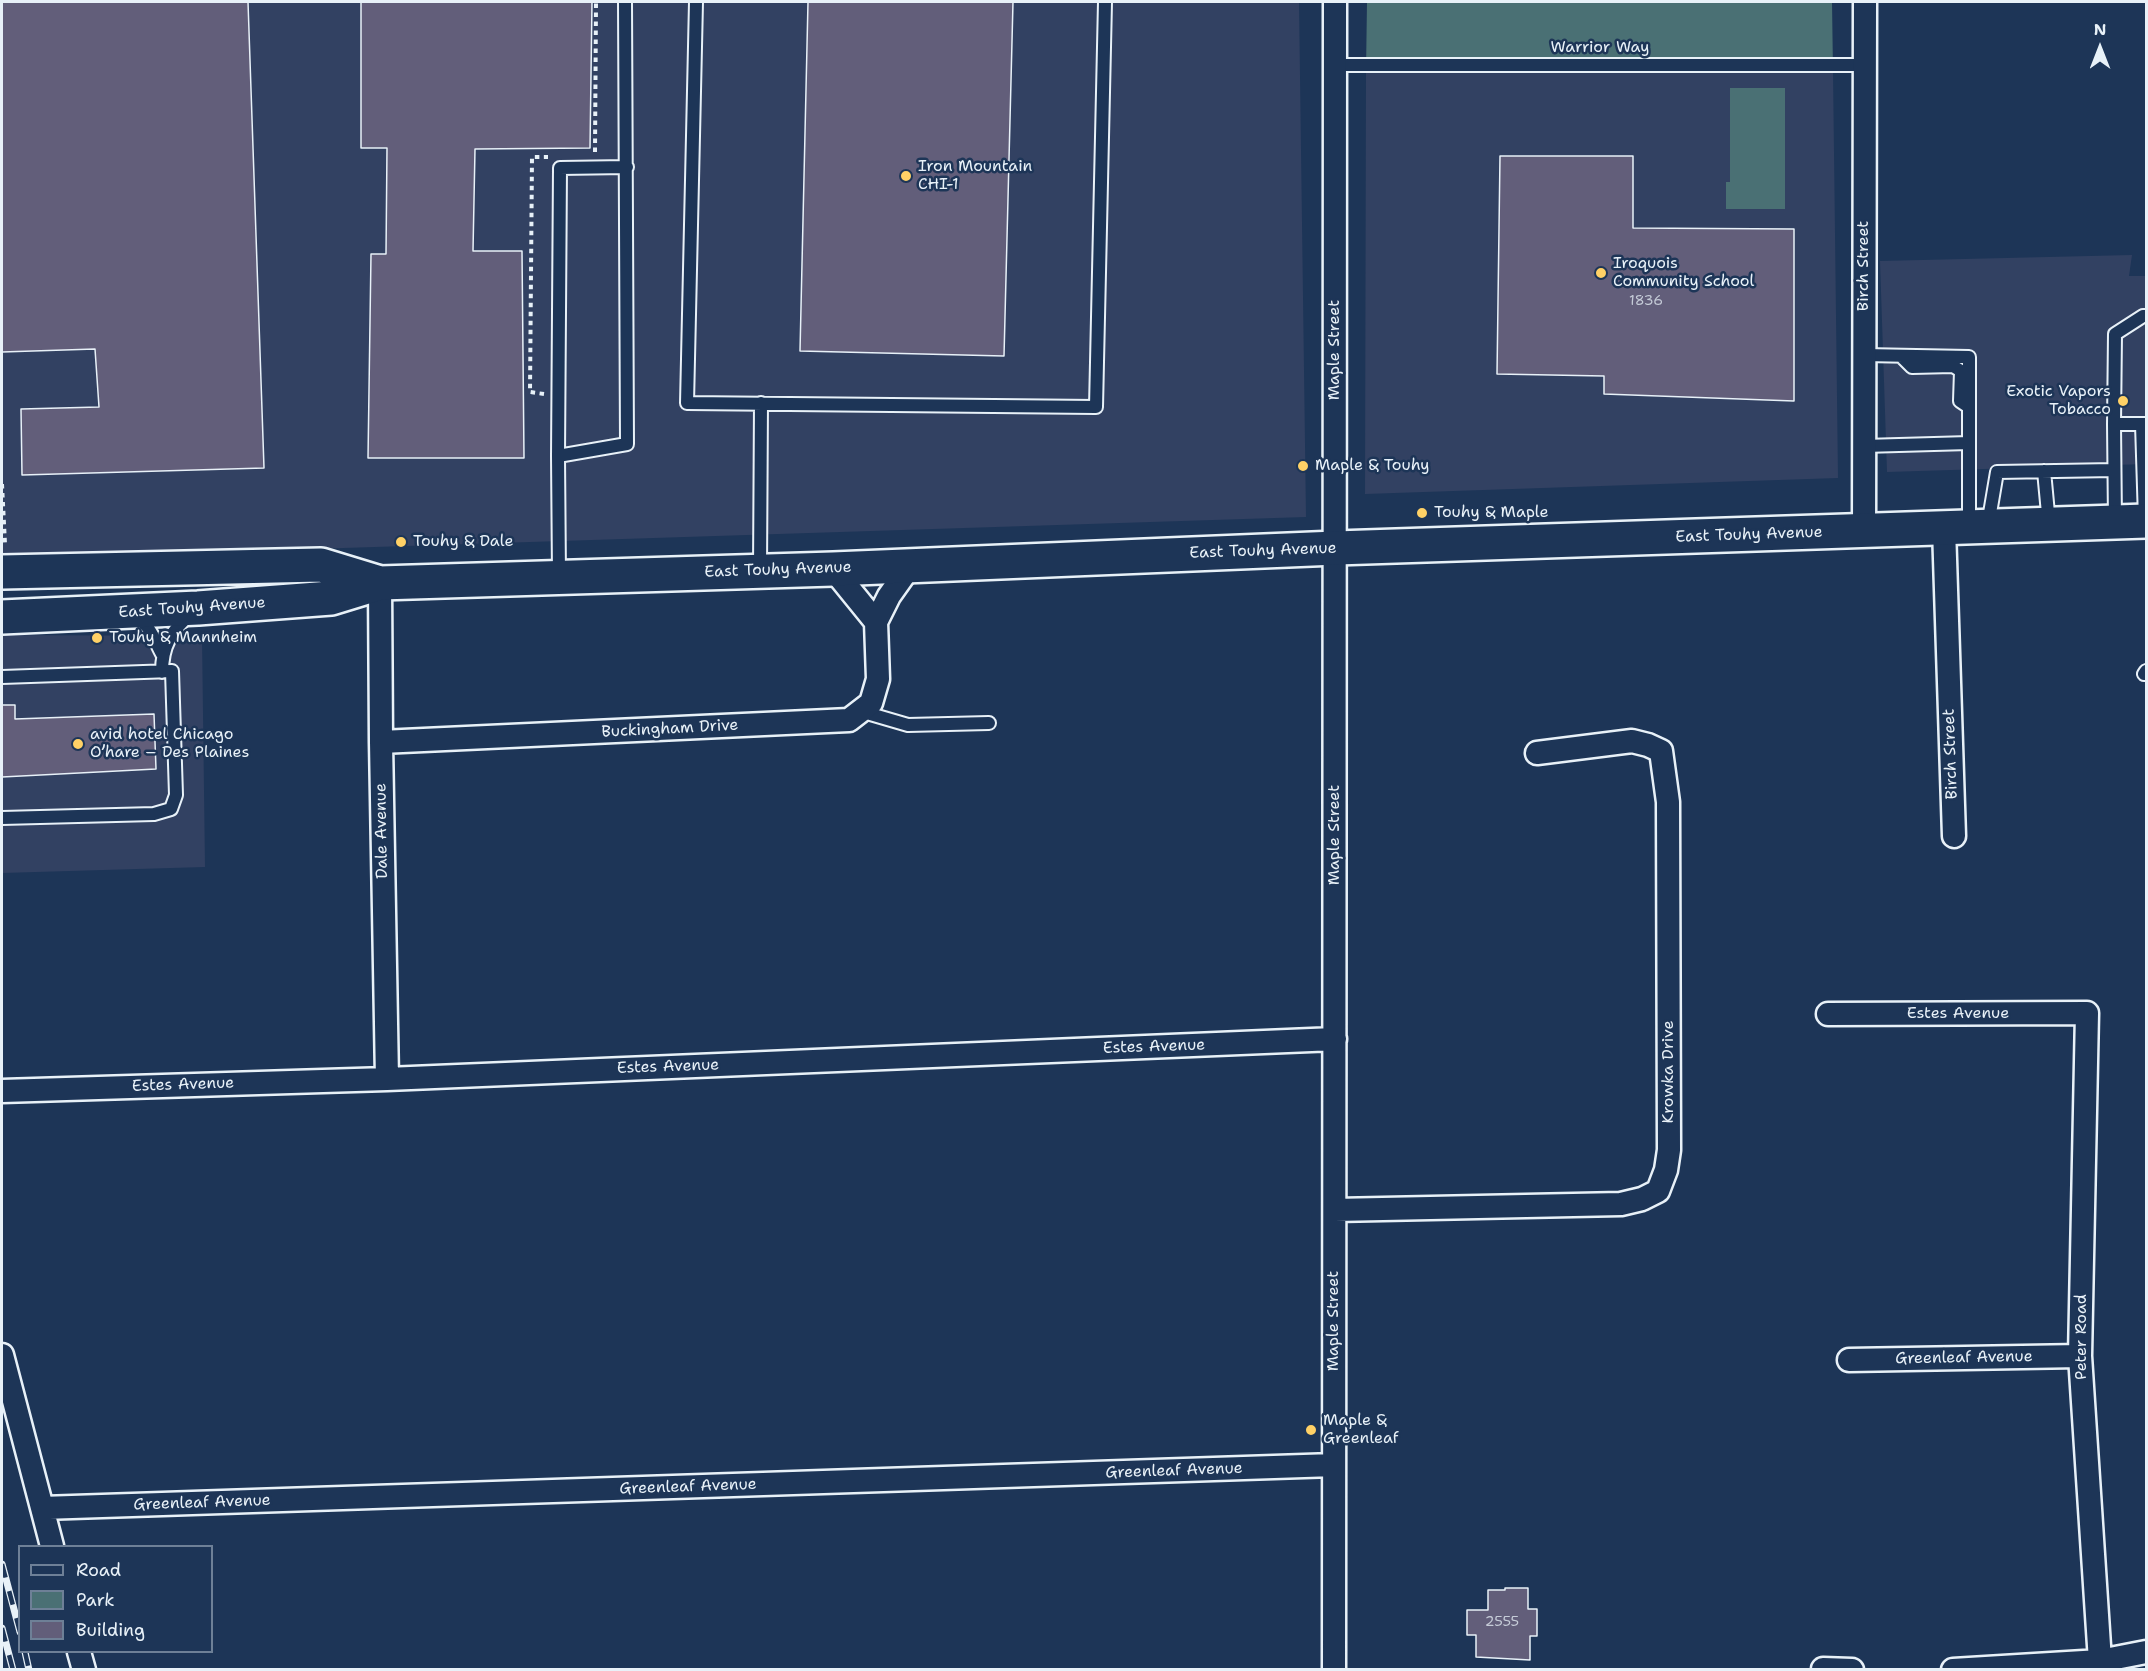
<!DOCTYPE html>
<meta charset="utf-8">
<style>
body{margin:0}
#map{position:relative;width:2148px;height:1671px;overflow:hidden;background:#1d3557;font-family:"Shantell Sans",sans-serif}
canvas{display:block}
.frame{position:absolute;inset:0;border:3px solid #e8f1f8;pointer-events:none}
.legend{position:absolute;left:18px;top:1545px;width:195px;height:108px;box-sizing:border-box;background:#1d3557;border:2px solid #6e8097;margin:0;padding:8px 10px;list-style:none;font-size:18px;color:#e8f1f8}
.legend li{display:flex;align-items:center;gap:12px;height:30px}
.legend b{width:30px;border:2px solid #6e8097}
.north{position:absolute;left:2070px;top:18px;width:60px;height:60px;-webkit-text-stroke:4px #1d3557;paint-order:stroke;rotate:0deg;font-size:16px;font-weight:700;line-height:24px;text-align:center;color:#e8f1f8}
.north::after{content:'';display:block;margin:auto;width:21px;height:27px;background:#e8f1f8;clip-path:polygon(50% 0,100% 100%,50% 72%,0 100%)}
</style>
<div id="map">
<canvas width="2148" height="1671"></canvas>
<div class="frame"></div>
<ul class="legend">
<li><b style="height:8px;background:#1d3557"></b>Road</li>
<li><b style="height:16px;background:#4a7074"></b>Park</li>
<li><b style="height:16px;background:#625e7a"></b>Building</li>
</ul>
<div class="north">N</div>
</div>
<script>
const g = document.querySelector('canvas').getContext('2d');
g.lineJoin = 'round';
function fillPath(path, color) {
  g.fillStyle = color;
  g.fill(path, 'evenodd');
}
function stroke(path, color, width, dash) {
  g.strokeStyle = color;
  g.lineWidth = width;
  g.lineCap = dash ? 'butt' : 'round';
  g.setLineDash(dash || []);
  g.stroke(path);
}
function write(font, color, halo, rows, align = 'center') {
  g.font = font + ' "Shantell Sans",sans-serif';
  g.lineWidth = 5;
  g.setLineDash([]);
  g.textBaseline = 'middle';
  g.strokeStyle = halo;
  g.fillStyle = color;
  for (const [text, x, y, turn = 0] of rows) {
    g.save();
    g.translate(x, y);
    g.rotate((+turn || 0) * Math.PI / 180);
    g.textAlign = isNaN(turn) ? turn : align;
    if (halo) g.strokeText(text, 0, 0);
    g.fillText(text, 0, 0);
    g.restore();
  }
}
const built = new Path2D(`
 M2,2H1299L1306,517L2,559Z
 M1366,71H1833L1838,478L1365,494Z
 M2132,255L2129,276H2146V464L1887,472L1880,261Z
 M2,635L202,636L205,867L2,873Z`);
const green = new Path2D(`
 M1367,2H1832L1833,71H1366Z
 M1730,88H1785V209H1726V182H1730Z`);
const building = new Path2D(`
 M2,2H248L264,468L22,475L21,409L99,407L95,349L2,352Z
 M361,2H592L590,148L475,149L473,251H522L524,458H368L371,254H386L387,148H361Z
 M808,2H1013L1004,356L800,351Z
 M1500,156H1633V228L1794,229V401L1604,394V376L1497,374Z
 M2,705H15V719L154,714L156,769L2,777Z
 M1505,1588H1528V1609H1537V1636H1530V1660L1476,1657V1635H1467V1610H1488V1590H1505Z`);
const path = new Path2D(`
 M595,152L596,2
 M544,394L530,392L532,157H548
 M2,484L5,544`);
const lane = new Path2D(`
 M696,2L687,403L1096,407L1105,2
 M1335,65H1865
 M1864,355L1969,357V526
 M1902,357L1912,367L1953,366L1961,371L1960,401L1969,407
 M2114,424L2115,334L2143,316H2146
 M2142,424L2145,519
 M1864,446L1969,443
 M558,456L560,168L627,167
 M2044,471L2049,524
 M2115,522L2114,424H2146
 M1988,525L1997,472L2114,470
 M760,570L761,403
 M559,576L558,456L627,444L625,2
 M135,617C149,623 155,641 162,654
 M162,672C162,646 171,631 190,615
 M2144,674L2146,671
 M2,677L172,671L176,795L171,809L154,814L2,818
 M860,711L908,725L989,723`);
const street = new Path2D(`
 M1944,528L1954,836
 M1864,531L1865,2
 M833,569L876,622
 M380,583L381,742L387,1079
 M381,742L849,720L871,703L878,679L876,622L889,596L911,565
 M1828,1014L2087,1013L2080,1356L2100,1661
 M2,1091L387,1079L1335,1039
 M1335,1210L1621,1204L1642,1199L1658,1191L1666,1170L1669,1150L1668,802L1661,751L1648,745L1632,741L1537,753
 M2,1355L52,1546
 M1849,1360L2080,1356
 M42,1508L1334,1465
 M79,1652L84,1670
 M1823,1669L1852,1670
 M1334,1670L1335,2
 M1953,1670L2100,1661L2146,1652`);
const secondary = new Path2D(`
 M2,572L321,565L380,583
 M2,617L198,608L331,598L380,583L833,569L1336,548L2146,521`);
const rail = new Path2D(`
 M2,1564L20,1632
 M2,1628L13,1670
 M25,1652L29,1670`);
const markers = [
 [906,176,6,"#ffd166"],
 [1601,273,6,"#ffd166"],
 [2123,401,6,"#ffd166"],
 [1303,466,6,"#ffd166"],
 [1422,513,6,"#ffd166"],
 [401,542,6,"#ffd166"],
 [97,638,6,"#ffd166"],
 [78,744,6,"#ffd166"],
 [1311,1430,6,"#ffd166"]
];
const numberNames = [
 ["1836",1646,301],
 ["2555",1502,1622]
];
const streetNames = [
 ["Warrior Way",1600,48],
 ["Birch Street",1864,266,-90],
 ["Maple Street",1335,350,-90],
 ["East Touhy Avenue",1749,535,-2],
 ["East Touhy Avenue",1263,551,-2],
 ["East Touhy Avenue",778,570,-2],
 ["East Touhy Avenue",192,608,-4],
 ["Buckingham Drive",670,729,-3],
 ["Birch Street",1951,754,-92],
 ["Dale Avenue",382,831,-91],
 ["Maple Street",1335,835,-90],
 ["Estes Avenue",1958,1014],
 ["Estes Avenue",1154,1047,-2],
 ["Estes Avenue",668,1067,-2],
 ["Krowka Drive",1669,1072,-90],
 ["Estes Avenue",183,1085,-2],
 ["Maple Street",1334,1321,-90],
 ["Peter Road",2082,1337,-90],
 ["Greenleaf Avenue",1964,1358,-1],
 ["Greenleaf Avenue",1174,1471,-2],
 ["Greenleaf Avenue",688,1487,-2],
 ["Greenleaf Avenue",202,1503,-2]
];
const poiNames = [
 ["Iron Mountain",918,167],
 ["CHI-1",918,185],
 ["Iroquois",1613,264],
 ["Community School",1613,282],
 ["Exotic Vapors",2111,392,"right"],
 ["Tobacco",2111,410,"right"],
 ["Maple & Touhy",1315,466],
 ["Touhy & Maple",1434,513],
 ["Touhy & Dale",413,542],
 ["Touhy & Mannheim",109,638],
 ["avid hotel Chicago",90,735],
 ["O’hare – Des Plaines",90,753],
 ["Maple &",1323,1421],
 ["Greenleaf",1323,1439]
];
fillPath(built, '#324162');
fillPath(green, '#4a7074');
fillPath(building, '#625e7a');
stroke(building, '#e8f1f8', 1.5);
stroke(lane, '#e8f1f8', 16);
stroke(street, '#e8f1f8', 27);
stroke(secondary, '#e8f1f8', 38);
stroke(path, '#e8f1f8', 4, [4.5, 4.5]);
stroke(lane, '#1d3557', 12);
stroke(street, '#1d3557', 22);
stroke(secondary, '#1d3557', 33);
stroke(rail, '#e8f1f8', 7);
stroke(rail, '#1d3557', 4.5, [14]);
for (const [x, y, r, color] of markers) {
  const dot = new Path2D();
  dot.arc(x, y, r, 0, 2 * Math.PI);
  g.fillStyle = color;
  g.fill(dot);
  stroke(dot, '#1d3557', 2);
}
write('14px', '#c6ccd8', null, numberNames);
write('16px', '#e8f1f8', '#1d3557', streetNames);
write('16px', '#e8f1f8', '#1d3557', poiNames, 'left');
</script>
